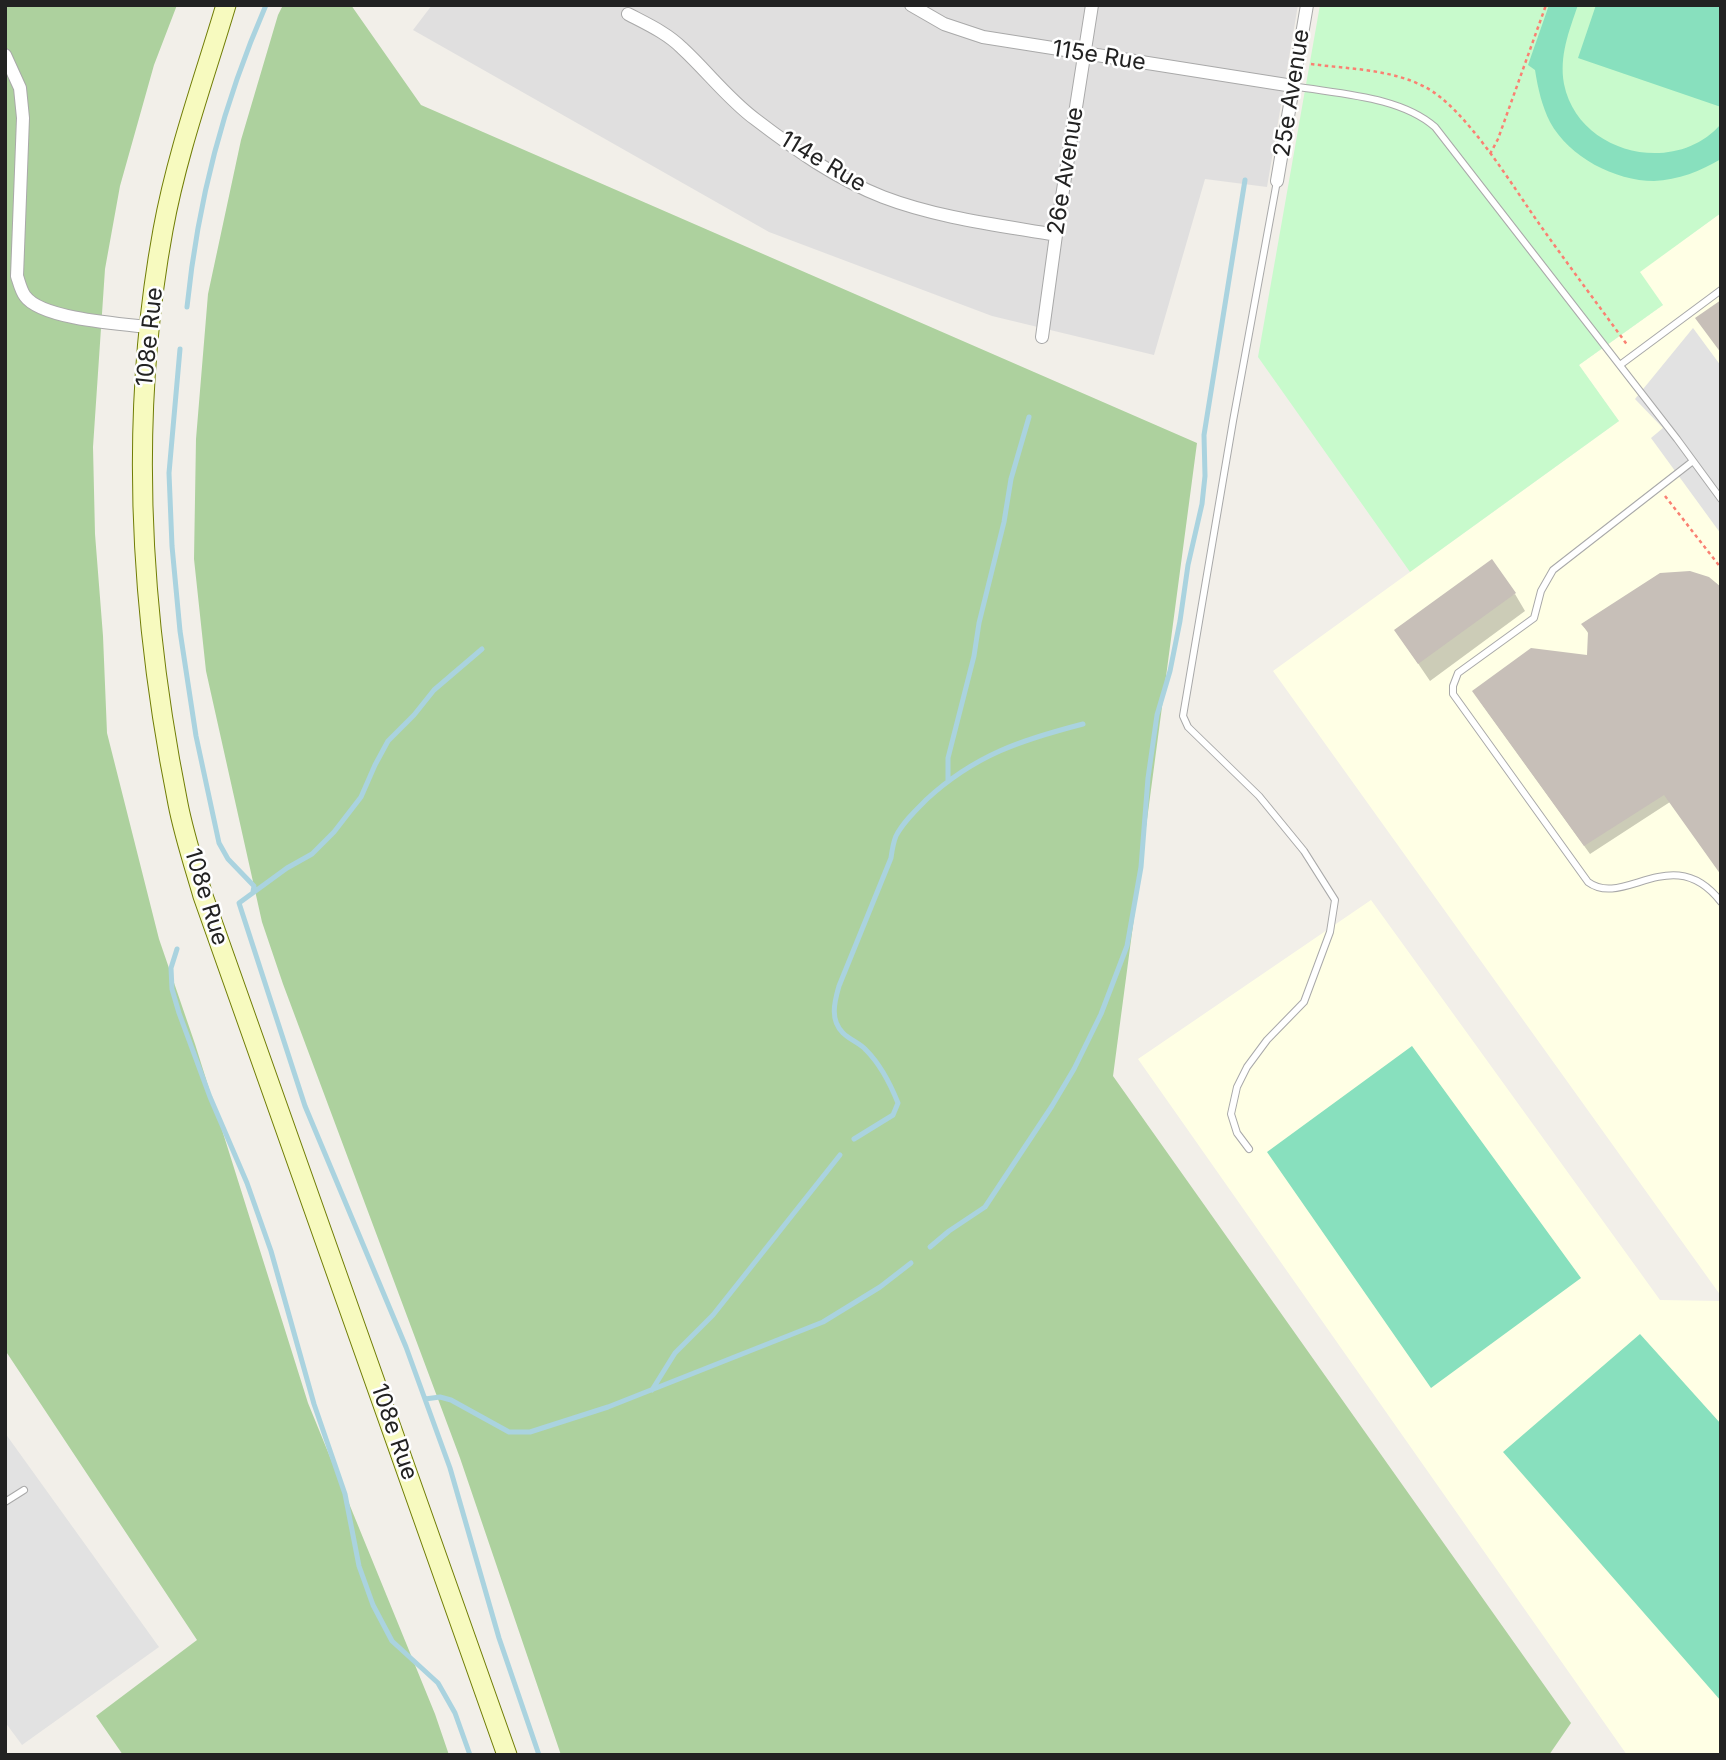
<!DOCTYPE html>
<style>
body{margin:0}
#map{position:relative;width:1726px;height:1760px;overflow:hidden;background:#f2efe9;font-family:Inter,sans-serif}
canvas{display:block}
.frame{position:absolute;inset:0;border:7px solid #222;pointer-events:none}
</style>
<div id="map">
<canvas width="1726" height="1760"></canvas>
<div class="frame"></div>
</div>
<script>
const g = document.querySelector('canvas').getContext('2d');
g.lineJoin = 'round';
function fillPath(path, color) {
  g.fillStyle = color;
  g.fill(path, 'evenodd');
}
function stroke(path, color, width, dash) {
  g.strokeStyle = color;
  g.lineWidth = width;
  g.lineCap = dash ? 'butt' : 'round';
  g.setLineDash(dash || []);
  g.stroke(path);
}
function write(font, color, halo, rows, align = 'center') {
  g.font = font + ' Inter,sans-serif';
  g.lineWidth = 5;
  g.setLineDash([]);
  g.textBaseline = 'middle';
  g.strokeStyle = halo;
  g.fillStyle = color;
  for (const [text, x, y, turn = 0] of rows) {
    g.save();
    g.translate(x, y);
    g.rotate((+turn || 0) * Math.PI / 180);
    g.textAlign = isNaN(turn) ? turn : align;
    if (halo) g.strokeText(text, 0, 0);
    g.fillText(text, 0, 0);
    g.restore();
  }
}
const residential = new Path2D(`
 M432,5H1298L1267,187L1205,179L1154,355L992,316L769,232L413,30Z`);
const education = new Path2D(`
 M1721,213V1296L1273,671L1619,421L1579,365L1663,305L1639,272Z
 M1371,900L1660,1300L1721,1301V1755H1627L1138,1059Z`);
const forest = new Path2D(`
 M5,5H177L154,65L120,186L105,269L93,447L95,534L103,636L107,733L159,939L195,1044L308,1403L435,1714L449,1755H123L96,1716L197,1640L5,1350Z
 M283,5H351L421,105L1197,443L1113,1076L1571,1723L1549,1755H561L460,1458L283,984L262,922L206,671L194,559L196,439L208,294L241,140L278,15Z`);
const park = new Path2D(`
 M1320,5H1721V213L1640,272L1663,305L1579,365L1619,421L1410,572L1258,357Z`);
const pitch = new Path2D(`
 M1549,5H1578C1569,31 1559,56 1564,84C1578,154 1675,177 1721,124V159C1701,171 1678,180 1654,181C1615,181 1569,157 1550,122C1542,106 1538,89 1535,70L1528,65Z
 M1596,5H1721V107L1578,58Z
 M1412,1046L1581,1278L1431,1388L1267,1152Z
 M1640,1334L1721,1424V1701L1503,1452Z`);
const parking = new Path2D(`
 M1693,328L1721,366V534L1651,438L1663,428L1635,399Z
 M5,1433L159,1647L22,1745L5,1722Z`);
const shadow = new Path2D(`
 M1660,575L1670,802L1590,854L1479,700L1588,657V633L1583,625Z
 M1515,594L1525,611L1430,681L1396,631Z`);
const stream = new Path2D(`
 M187,307C198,200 223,104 266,5
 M180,349L169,473L172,546L180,631L196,736L219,843L228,859L254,886L253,892
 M482,649L434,690L414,715L388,741L375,765L361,797L334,832L312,854L287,868L239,903L305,1106L406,1347L450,1468L499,1638L539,1755
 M948,780V758L974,656L979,623L1004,522L1011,479L1029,417
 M177,949L171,968L172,989L179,1013L210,1097L247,1183L271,1251L314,1404L345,1494L359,1566L373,1605L392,1641L438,1683L455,1713L470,1755
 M854,1139L893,1115L898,1103C890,1083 881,1065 866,1050C860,1043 850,1040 843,1033C830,1020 834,1003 839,986L891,858C892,851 893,843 896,836C903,822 916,810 927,799C975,755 1021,740 1083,724
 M930,1247L949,1231L985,1207L1052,1106L1074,1069L1101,1014L1127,946L1141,867L1148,778L1157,715L1170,671L1180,621L1188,565L1202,504L1205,476L1204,435L1245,180
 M652,1390L675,1353L713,1315L840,1155
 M425,1399L440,1397L451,1400L509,1432H530L608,1407L823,1322L880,1287L911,1263`);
const building = new Path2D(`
 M1721,300V353L1695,318Z
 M1492,559L1516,593L1418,664L1394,630Z
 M1690,571L1709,577L1721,587V875L1664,795L1584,846L1472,691L1531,648L1587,655L1588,632L1581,624L1660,573Z`);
const path = new Path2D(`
 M1311,64C1348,69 1391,69 1425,87C1466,108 1513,187 1540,225C1569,266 1599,306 1628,346
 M1490,154L1498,139L1546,5
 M1665,496L1721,568`);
const service = new Path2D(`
 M1293,86C1338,94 1400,96 1435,127L1677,439L1721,499
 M1620,365L1721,290
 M1693,461L1553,570L1541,591L1534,618L1458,673L1453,686V694L1588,882C1624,909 1673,840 1721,902
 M1249,1149L1237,1133L1231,1114L1237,1087L1247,1067L1267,1040L1304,1002L1330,932L1335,900L1304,851L1259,796L1188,727L1183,716L1233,421L1277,181
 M5,1502L24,1490`);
const minor = new Path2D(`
 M911,5L944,24L983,37L1293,86
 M628,14C647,24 667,33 682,48C707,71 728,99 755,119C794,149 837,179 883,197C938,218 998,225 1056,235
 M5,55L20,88L23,118L17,276C19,282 21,291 25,296C41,319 121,324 149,327
 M1277,181L1307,5
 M1042,337L1056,235L1092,5`);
const secondary = new Path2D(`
 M226,5C204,79 177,153 163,230C128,421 140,614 178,804C184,835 194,865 203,896L507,1755`);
const streetNames = [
 ["115e Rue",1099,56,9],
 ["25e Avenue",1292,93,-81],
 ["114e Rue",823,162,31],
 ["26e Avenue",1066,171,-81],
 ["108e Rue",150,337,-84],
 ["108e Rue",206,897,73],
 ["108e Rue",394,1432,71]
];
fillPath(residential, '#e0dfdf');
fillPath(education, '#ffffe5');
fillPath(forest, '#add19e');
fillPath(park, '#c8facc');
fillPath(pitch, '#88e0be');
fillPath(parking, '#e2e2e2');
fillPath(shadow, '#0003');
stroke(stream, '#aad3df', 5);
fillPath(building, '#c7bfb8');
stroke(service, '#a9a9a9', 8);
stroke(minor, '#a9a9a9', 14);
stroke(secondary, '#707d05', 21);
stroke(path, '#fa8072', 2.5, [3.5, 3.5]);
stroke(service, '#fff', 6);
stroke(minor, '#fff', 12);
stroke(secondary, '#f7fabf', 19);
write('23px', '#222', '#fff', streetNames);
</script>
